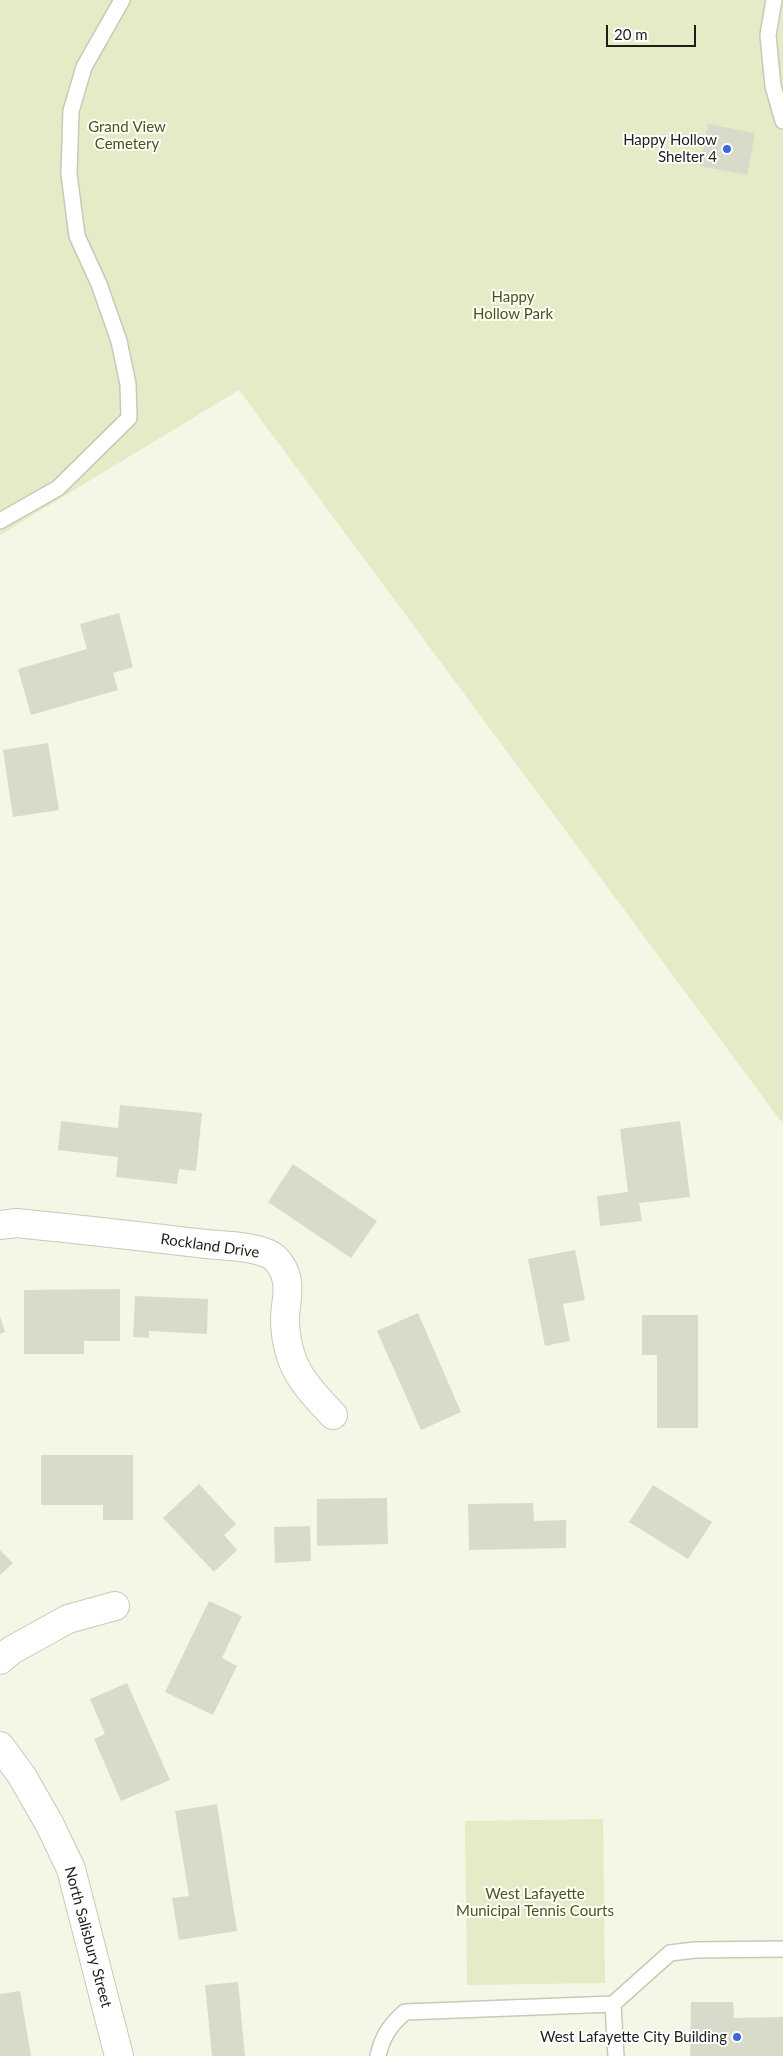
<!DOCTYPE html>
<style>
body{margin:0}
#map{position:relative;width:783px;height:2056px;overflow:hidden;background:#f4f7e5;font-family:Lato,sans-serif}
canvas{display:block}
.scale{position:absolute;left:606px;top:25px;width:90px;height:22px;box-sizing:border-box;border:2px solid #1d1e18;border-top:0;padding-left:6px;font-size:15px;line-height:18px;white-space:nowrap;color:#1d1e18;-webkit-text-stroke:4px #fff;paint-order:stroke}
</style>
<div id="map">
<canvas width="783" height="2056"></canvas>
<div class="scale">20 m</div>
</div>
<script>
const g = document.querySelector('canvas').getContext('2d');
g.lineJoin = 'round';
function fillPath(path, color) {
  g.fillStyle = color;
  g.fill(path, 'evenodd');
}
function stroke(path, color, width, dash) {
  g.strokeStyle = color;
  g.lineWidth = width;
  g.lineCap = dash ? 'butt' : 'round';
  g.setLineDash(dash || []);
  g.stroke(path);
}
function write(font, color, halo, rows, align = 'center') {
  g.font = font + ' Lato,sans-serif';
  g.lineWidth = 4;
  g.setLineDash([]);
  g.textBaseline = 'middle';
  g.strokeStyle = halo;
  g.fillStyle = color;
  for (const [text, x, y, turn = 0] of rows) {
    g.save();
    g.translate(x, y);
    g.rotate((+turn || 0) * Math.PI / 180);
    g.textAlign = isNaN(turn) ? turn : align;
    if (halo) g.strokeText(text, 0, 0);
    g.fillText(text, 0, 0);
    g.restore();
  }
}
const green = new Path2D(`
 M0,0H783V1124L239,390L0,535Z
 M603,1819L605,1983L467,1985L465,1821Z`);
const building = new Path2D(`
 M708,124L755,133L747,175L700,166Z
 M119,613L133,667L113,673L118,690L31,715L18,669L87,649L80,624Z
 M48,743L59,810L13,817L3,750Z
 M120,1105L202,1113L196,1171L179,1169L177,1184L116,1177L118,1157L58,1150L61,1121L118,1128Z
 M680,1121L690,1197L639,1203L642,1221L600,1226L597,1196L628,1192L620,1129Z
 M293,1164L377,1221L351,1258L268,1202Z
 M575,1250L585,1300L563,1304L570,1341L545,1346L528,1259Z
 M120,1289V1341H84V1354H24V1290Z
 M135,1296L208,1299L207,1334L149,1331V1338L133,1337Z
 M418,1313L461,1412L421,1430L377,1331Z
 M642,1315H698V1428H657V1355H642Z
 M0,1316L5,1332L0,1334Z
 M41,1455H133V1520H103V1505H41Z
 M199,1484L236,1524L224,1535L237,1550L214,1572L163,1518Z
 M653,1485L712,1522L688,1559L629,1522Z
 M387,1498L388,1544L317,1546V1499Z
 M533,1503L534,1521L566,1520V1548L469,1550L468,1504Z
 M310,1526L311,1561L275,1563L274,1527Z
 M0,1550L13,1563L0,1575Z
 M209,1601L242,1616L222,1658L237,1666L213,1715L165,1692Z
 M127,1683L170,1780L121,1801L94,1739L105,1734L90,1699Z
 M217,1804L237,1931L179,1940L172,1898L189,1896L175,1811Z
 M238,1982L245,2056H212L205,1985Z
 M20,1991L31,2056H0V1994Z
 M691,2002H733L734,2018L783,2017V2056H690Z`);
const lane = new Path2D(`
 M774,0L768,35L773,86L783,121
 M0,521L58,488L129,418L128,384L119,341L99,284L77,236L69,174L71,111L84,67L122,0
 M613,2004L670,1953L695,1950L783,1949
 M378,2056C382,2037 390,2025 405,2012L613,2004L616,2056`);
const street = new Path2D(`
 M0,1225L16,1223C77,1229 137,1236 198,1243C220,1246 248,1245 269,1254C278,1258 286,1272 287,1282C289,1294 285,1307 285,1320C286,1364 303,1384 333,1415
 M0,1660L12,1650L68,1619L115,1606`);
const secondary = new Path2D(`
 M0,1746L22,1776L50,1825L71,1869L119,2056`);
const markers = [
 [727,149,5,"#3d68d9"],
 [737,2037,5,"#3d68d9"]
];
const parkNames = [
 ["Grand View",127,127],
 ["Cemetery",127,144],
 ["Happy",513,297],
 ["Hollow Park",513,314],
 ["West Lafayette",535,1894],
 ["Municipal Tennis Courts",535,1911]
];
const poiNames = [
 ["Happy Hollow",717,140],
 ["Shelter 4",717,157],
 ["West Lafayette City Building",727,2037]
];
const streetNames = [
 ["Rockland Drive",210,1246,8],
 ["North Salisbury Street",88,1937,75]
];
fillPath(green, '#e5ebc6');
fillPath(building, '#d8dbc9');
stroke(lane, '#c6cab8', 18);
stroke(street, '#c6cab8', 30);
stroke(secondary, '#c6cab8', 30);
stroke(lane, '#fff', 15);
stroke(street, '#fff', 28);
stroke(secondary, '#fff', 28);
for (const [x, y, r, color] of markers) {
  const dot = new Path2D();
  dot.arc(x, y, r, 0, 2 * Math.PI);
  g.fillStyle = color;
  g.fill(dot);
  stroke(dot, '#fff', 2);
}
write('15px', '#4d5413', '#fff', parkNames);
write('15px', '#1d1e18', '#fff', poiNames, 'right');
write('15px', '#1d1e18', '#fff', streetNames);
</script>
